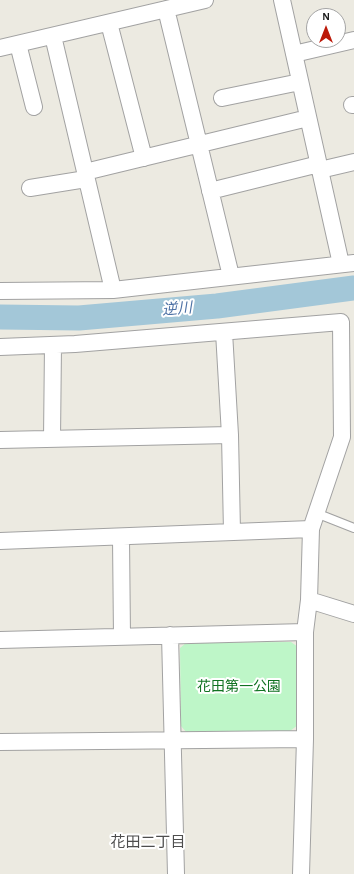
<!DOCTYPE html>
<meta charset="utf-8">
<style>
body{margin:0}
#map{position:relative;width:354px;height:874px;overflow:hidden;background:#eceae1;font-family:"Alegreya Sans",sans-serif}
canvas{display:block}
.north{position:absolute;left:306px;top:8px;width:40px;height:40px;box-sizing:border-box;background:#fff;border:1px solid #a4a4a4;border-radius:50%;rotate:0deg;font-size:11px;font-weight:700;line-height:16px;text-align:center;color:#1b1b1b}
.north::after{content:'';display:block;margin:auto;width:14px;height:18px;background:#bc1a0a;clip-path:polygon(50% 0,100% 100%,50% 72%,0 100%)}
</style>
<div id="map">
<canvas width="354" height="874"></canvas>
<div class="north">N</div>
</div>
<script>
const g = document.querySelector('canvas').getContext('2d');
g.lineJoin = 'round';
function fillPath(path, color) {
  g.fillStyle = color;
  g.fill(path, 'evenodd');
}
function stroke(path, color, width, dash) {
  g.strokeStyle = color;
  g.lineWidth = width;
  g.lineCap = dash ? 'butt' : 'round';
  g.setLineDash(dash || []);
  g.stroke(path);
}
function write(font, color, halo, rows, align = 'center') {
  g.font = font + ' "Alegreya Sans","Noto Sans JP",sans-serif';
  g.lineWidth = 4;
  g.setLineDash([]);
  g.textBaseline = 'middle';
  g.strokeStyle = halo;
  g.fillStyle = color;
  for (const [text, x, y, turn = 0] of rows) {
    g.save();
    g.translate(x, y);
    g.rotate((+turn || 0) * Math.PI / 180);
    g.textAlign = isNaN(turn) ? turn : align;
    if (halo) g.strokeText(text, 0, 0);
    g.fillText(text, 0, 0);
    g.restore();
  }
}
const park = new Path2D(`
 M291,642L298,647V725L290,731L187,733L181,726L180,648L186,643Z`);
const river = new Path2D(`
 M0,317L79,318L217,306L354,288`);
const lane = new Path2D(`
 M316,513L354,528`);
const street = new Path2D(`
 M282,0L341,264
 M166,9L231,276
 M109,23L144,158
 M53,36L113,290
 M18,44L34,107
 M0,48L205,0
 M294,54L354,40
 M222,98L300,82
 M352,105H354
 M320,170L354,162
 M85,172L308,118
 M30,188L86,179
 M210,191L319,164
 M0,291L113,290L354,263
 M224,332L230,435
 M0,347L75,344L341,322L342,437L311,529L309,600L305,632V739L301,874
 M52,439L53,345
 M0,440L230,435L232,532
 M121,538L122,637
 M0,541L311,529
 M309,600L354,614
 M170,635L176,874
 M0,640L305,632
 M0,742L305,739`);
const parkNames = [
 ["花田第一公園",239,687]
];
const waterNames = [
 ["逆川",177,309,-5]
];
const neighbourhoodNames = [
 ["花田二丁目",148,842]
];
fillPath(park, '#bef6c8');
stroke(river, '#a3c7d8', 25);
stroke(lane, '#a2a2a2', 10);
stroke(street, '#a2a2a2', 18);
stroke(lane, '#fff', 8);
stroke(street, '#fff', 16);
write('14px', '#107221', '#fff', parkNames);
write('italic 15px', '#4d71a5', '#fff', waterNames);
write('15px', '#4e4e4e', '#fff', neighbourhoodNames);
</script>
